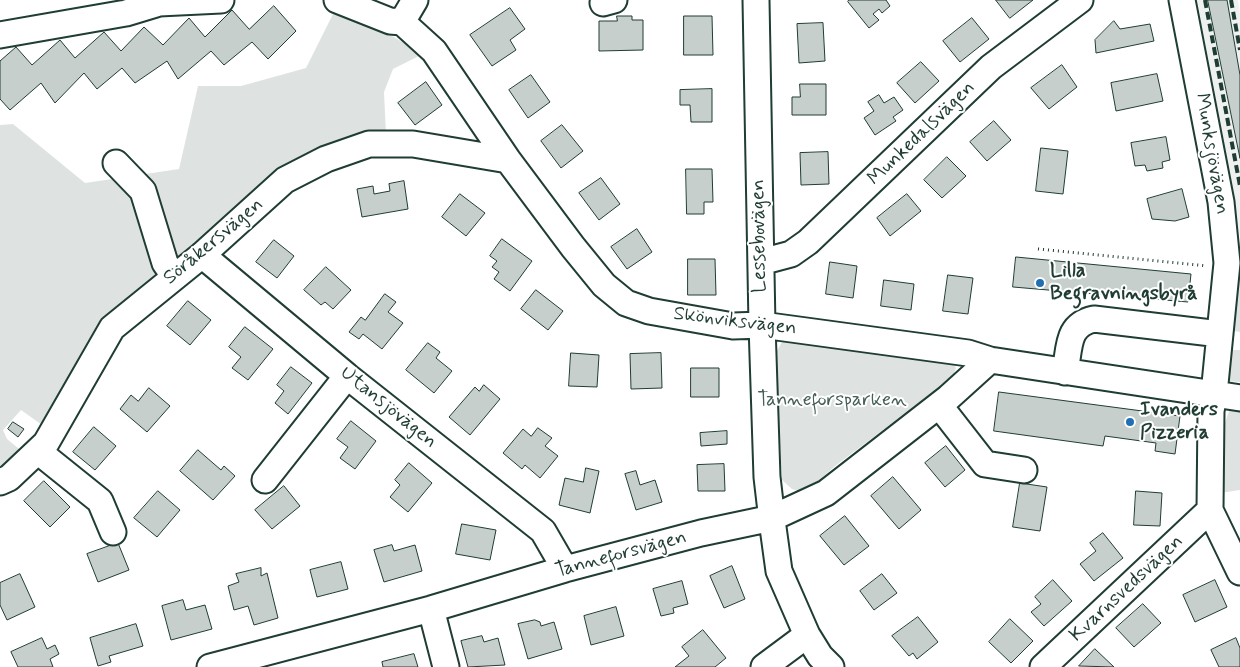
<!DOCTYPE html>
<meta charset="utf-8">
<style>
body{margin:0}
canvas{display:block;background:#fff}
</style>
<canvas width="1240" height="667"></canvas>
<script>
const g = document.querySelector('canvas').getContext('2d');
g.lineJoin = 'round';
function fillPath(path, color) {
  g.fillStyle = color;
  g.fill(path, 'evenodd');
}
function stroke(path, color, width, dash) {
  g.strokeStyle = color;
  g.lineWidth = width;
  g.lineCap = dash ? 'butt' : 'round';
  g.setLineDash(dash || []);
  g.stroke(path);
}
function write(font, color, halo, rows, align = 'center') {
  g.font = font + ' Mynerve,sans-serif';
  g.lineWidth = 4;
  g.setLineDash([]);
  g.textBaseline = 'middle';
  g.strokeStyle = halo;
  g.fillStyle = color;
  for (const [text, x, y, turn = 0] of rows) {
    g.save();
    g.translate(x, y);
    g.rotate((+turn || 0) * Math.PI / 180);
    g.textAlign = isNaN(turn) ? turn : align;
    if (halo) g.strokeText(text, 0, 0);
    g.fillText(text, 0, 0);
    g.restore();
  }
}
const built = new Path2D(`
 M1193,0H1238L1240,14V238L1225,171Z`);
const green = new Path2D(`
 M333,14C371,25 389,31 421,55L393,69L384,92L386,134L297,160L246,198L223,232L67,388L42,425L21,410L3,430L7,439L24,453L0,469V125L13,124L85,183L179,169L198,86H241L306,68Z
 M1240,271V332L1234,331Z
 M799,341L951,360L956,368L952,378L835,466L805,493L792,489L782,480L775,354L782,342Z
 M1231,350H1240V382L1224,381V375Z
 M1232,404L1240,406V490L1220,493C1215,464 1220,431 1232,404Z`);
const building = new Path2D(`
 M849,0H886L890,6L882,13L879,9L873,14L879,20L869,28L848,2Z
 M996,0H1033L1010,18Z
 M1208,0H1227L1240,75V158Z
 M274,6L296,31L268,59L252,42L224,65L211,51L178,79L167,61L135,83L122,68L97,89L84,73L55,103L41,83L10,110L0,99V61L16,47L32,65L60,40L75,58L104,32L121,51L144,27L163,45L189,18L205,37L232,10L249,29Z
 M510,8L525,29L510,40L516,50L492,66L470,35Z
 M617,16H632V20H643V50L599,51V21H617Z
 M684,16H712L713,55H684Z
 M972,18L989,39L960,62L943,41Z
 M1114,21L1120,29L1150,24L1154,41L1096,53L1095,40Z
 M823,23L825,61L799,63L797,24Z
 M921,62L939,81L915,103L897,83Z
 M1062,65L1077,87L1049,109L1031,88Z
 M1157,74L1163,101L1116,111L1111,83Z
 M531,75L550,102L528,118L509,90Z
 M426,82L442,105L415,125L398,103Z
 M800,84H826V115H792V97H800Z
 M712,89V122H691L690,105H680V90Z
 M879,95L884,103L894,97L903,110L893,117L896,121L875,135L864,118L874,111L868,102Z
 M994,121L1011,140L987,161L970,142Z
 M562,125L583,151L561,168L541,141Z
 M1166,137L1170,160L1162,162L1163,168L1147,171L1145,165L1135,166L1131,143Z
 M1041,148L1068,151L1063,194L1036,191Z
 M828,152L829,184L801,185L800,153Z
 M947,157L966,176L942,198L924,180Z
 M686,169H712L713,202H704V214H687Z
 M601,178L620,204L599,220L579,193Z
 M404,181L408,209L362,217L357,189L373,186L374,194L390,191L389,184Z
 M1182,189L1189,217L1175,221L1152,219L1147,199Z
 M460,194L485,213L466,236L442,217Z
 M907,194L921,211L890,236L877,218Z
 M637,229L652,252L627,269L611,247Z
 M502,239L532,261L510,291L494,279L499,272L492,267L497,261L490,256Z
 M274,240L294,256L277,278L256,262Z
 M1016,257L1191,274L1188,302L1013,287Z
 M688,259H715L716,295H688Z
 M830,262L857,266L853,298L826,294Z
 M326,267L351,290L333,309L325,302L321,305L304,290Z
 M948,275L973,278L968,314L943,311Z
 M884,280L914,284L911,310L881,306Z
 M536,290L563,311L548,330L521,309Z
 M385,294L396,302L388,312L403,323L382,349L363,334L359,339L349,332L361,317L365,320Z
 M188,301L211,320L190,345L167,326Z
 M245,327L273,349L248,380L232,368L241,357L229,347Z
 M428,343L440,352L436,358L452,371L434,393L406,370Z
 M571,353L599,355L597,387L569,386Z
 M661,353L662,388L631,389L630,354Z
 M291,367L312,383L288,414L275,403L284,391L277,385Z
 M691,368H719V397H691Z
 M484,385L500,399L470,435L449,417L475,387L479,391Z
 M149,388L170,406L147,432L120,409L131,395L138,401Z
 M999,392L1180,416L1175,454L1155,451L1156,443L1105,436L1103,446L994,431Z
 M351,421L376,441L355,469L340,458L348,447L337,439Z
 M13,422L24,429L18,437L8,429Z
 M94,427L116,446L95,470L73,452Z
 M538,428L552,438L545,446L558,456L540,478L525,465L522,469L503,453L523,429L531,436Z
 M727,431V444L701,446L700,433Z
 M946,446L965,470L945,487L925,463Z
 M198,450L221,470L224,466L235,476L213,500L180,471Z
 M409,463L432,483L408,512L390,497L400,485L395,480Z
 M724,464L725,491H698L697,465Z
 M586,468L599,471L590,513L559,505L565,478L583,482Z
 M636,471L640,485L655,480L662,502L636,510L625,474Z
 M893,477L921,510L899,529L871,496Z
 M44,481L70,507L50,527L24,501Z
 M1020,483L1047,487L1040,531L1013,527Z
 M284,486L300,506L272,529L255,510Z
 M158,491L180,510L157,537L134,518Z
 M1136,491L1162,493L1160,526L1134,525Z
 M845,516L869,546L844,565L820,536Z
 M462,524L496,530L490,560L456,554Z
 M1103,533L1123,558L1094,581L1080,564L1096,551L1090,543Z
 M118,543L129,570L98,582L87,554Z
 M392,545L394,551L415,545L422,571L384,582L374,550Z
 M341,562L348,589L317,597L310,570Z
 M732,566L745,599L724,608L710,576Z
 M261,568V576L267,573L278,618L254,625L248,606L234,610L228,586L239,582L236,574Z
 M20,574L35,607L7,620L0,605V583Z
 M882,574L897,593L874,610L860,591Z
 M1053,580L1072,601L1044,626L1031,612L1041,604L1035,597Z
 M1215,580L1227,607L1195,622L1183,595Z
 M682,581L688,604L673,608L674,613L661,616L653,589Z
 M183,600L186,610L205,605L212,629L171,640L162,606Z
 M1143,604L1161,623L1134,647L1116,628Z
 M616,607L624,636L591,645L584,616Z
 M918,617L938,642L917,659L913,653L909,656L892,636Z
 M1010,619L1033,641L1011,663L989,642Z
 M535,620L540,622L541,626L554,622L562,649L528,659L518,624Z
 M136,624L143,646L109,656L111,662L98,666L90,638Z
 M703,630L726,658L715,667H675L689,656L682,647Z
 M482,636L484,642L498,638L505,665L468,667L461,641Z
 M42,638L47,649L55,645L59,654L50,659L53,667H18L11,652Z
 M1236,638L1240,648V667H1219L1211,650Z
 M1095,649L1114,667L1079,666Z
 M414,654L418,667H383L382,662Z`);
const path = new Path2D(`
 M1038,249L1207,266`);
const minor = new Path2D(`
 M337,0L390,21L402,22L434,51L508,160L573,247L604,285L626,303L649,311L733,326L762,325L968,353L990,360L1240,398
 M756,0L762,325L767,477L772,520L779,571L807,635L820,656L831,667
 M1182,0L1221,202L1227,263L1214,394L1211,411L1210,510L1240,572
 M603,3L614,0
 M402,22L415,0
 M0,35L126,13L159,3L221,0
 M116,163L143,191L165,263L174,276
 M202,255L347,376L543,531L565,569
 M761,262L791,254L808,242L991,67L1080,0
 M1065,372C1070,348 1066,325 1094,319L1220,334
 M939,405L985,464L1024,470
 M39,452L100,501L113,532
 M265,480L347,376
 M0,482L9,478L46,443L112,328L202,255L285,180L326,159L369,144H413L508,160
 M431,609L446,667
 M210,667L431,609L565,569L701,533L772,518L826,493L948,398L990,360
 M764,667L807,635
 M1043,667L1210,510`);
const rail = new Path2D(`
 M1205,0L1240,186
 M1231,0L1240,50`);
const markers = [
 [1040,283,5,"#1f6fb2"],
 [1130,422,5,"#1f6fb2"]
];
const streetNames = [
 ["Munkedalsvägen",922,134,-44],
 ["Munksjövägen",1211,154,80],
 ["Lessebovägen",760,236,-91],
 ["Söråkersvägen",214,242,-40],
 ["Skönviksvägen",735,322,7],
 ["Utansjövägen",388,408,39],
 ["Tanneforsvägen",621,555,-15],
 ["Kvarnsvedsvägen",1127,589,-43]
];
const poiNames = [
 ["Lilla",1050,272],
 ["Begravningsbyrå",1050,295],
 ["Ivanders",1140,411],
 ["Pizzeria",1140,434]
];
const parkNames = [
 ["Tanneforsparken",832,401]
];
fillPath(built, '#eef1f0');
fillPath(green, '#dee3e2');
fillPath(building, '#c7cfcc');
stroke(building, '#1f3d34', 1);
stroke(minor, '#1f3d34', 29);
stroke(path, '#1f3d34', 3, [1, 4]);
stroke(minor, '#fff', 25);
stroke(rail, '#1f3d34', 4, [8, 4]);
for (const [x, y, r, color] of markers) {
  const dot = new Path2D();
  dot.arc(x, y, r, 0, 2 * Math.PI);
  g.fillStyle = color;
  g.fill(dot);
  stroke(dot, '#fff', 2);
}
write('20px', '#1f3d34', '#fff', streetNames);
write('bold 20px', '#1f3d34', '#fff', poiNames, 'left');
write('20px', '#455e57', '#fff', parkNames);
</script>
